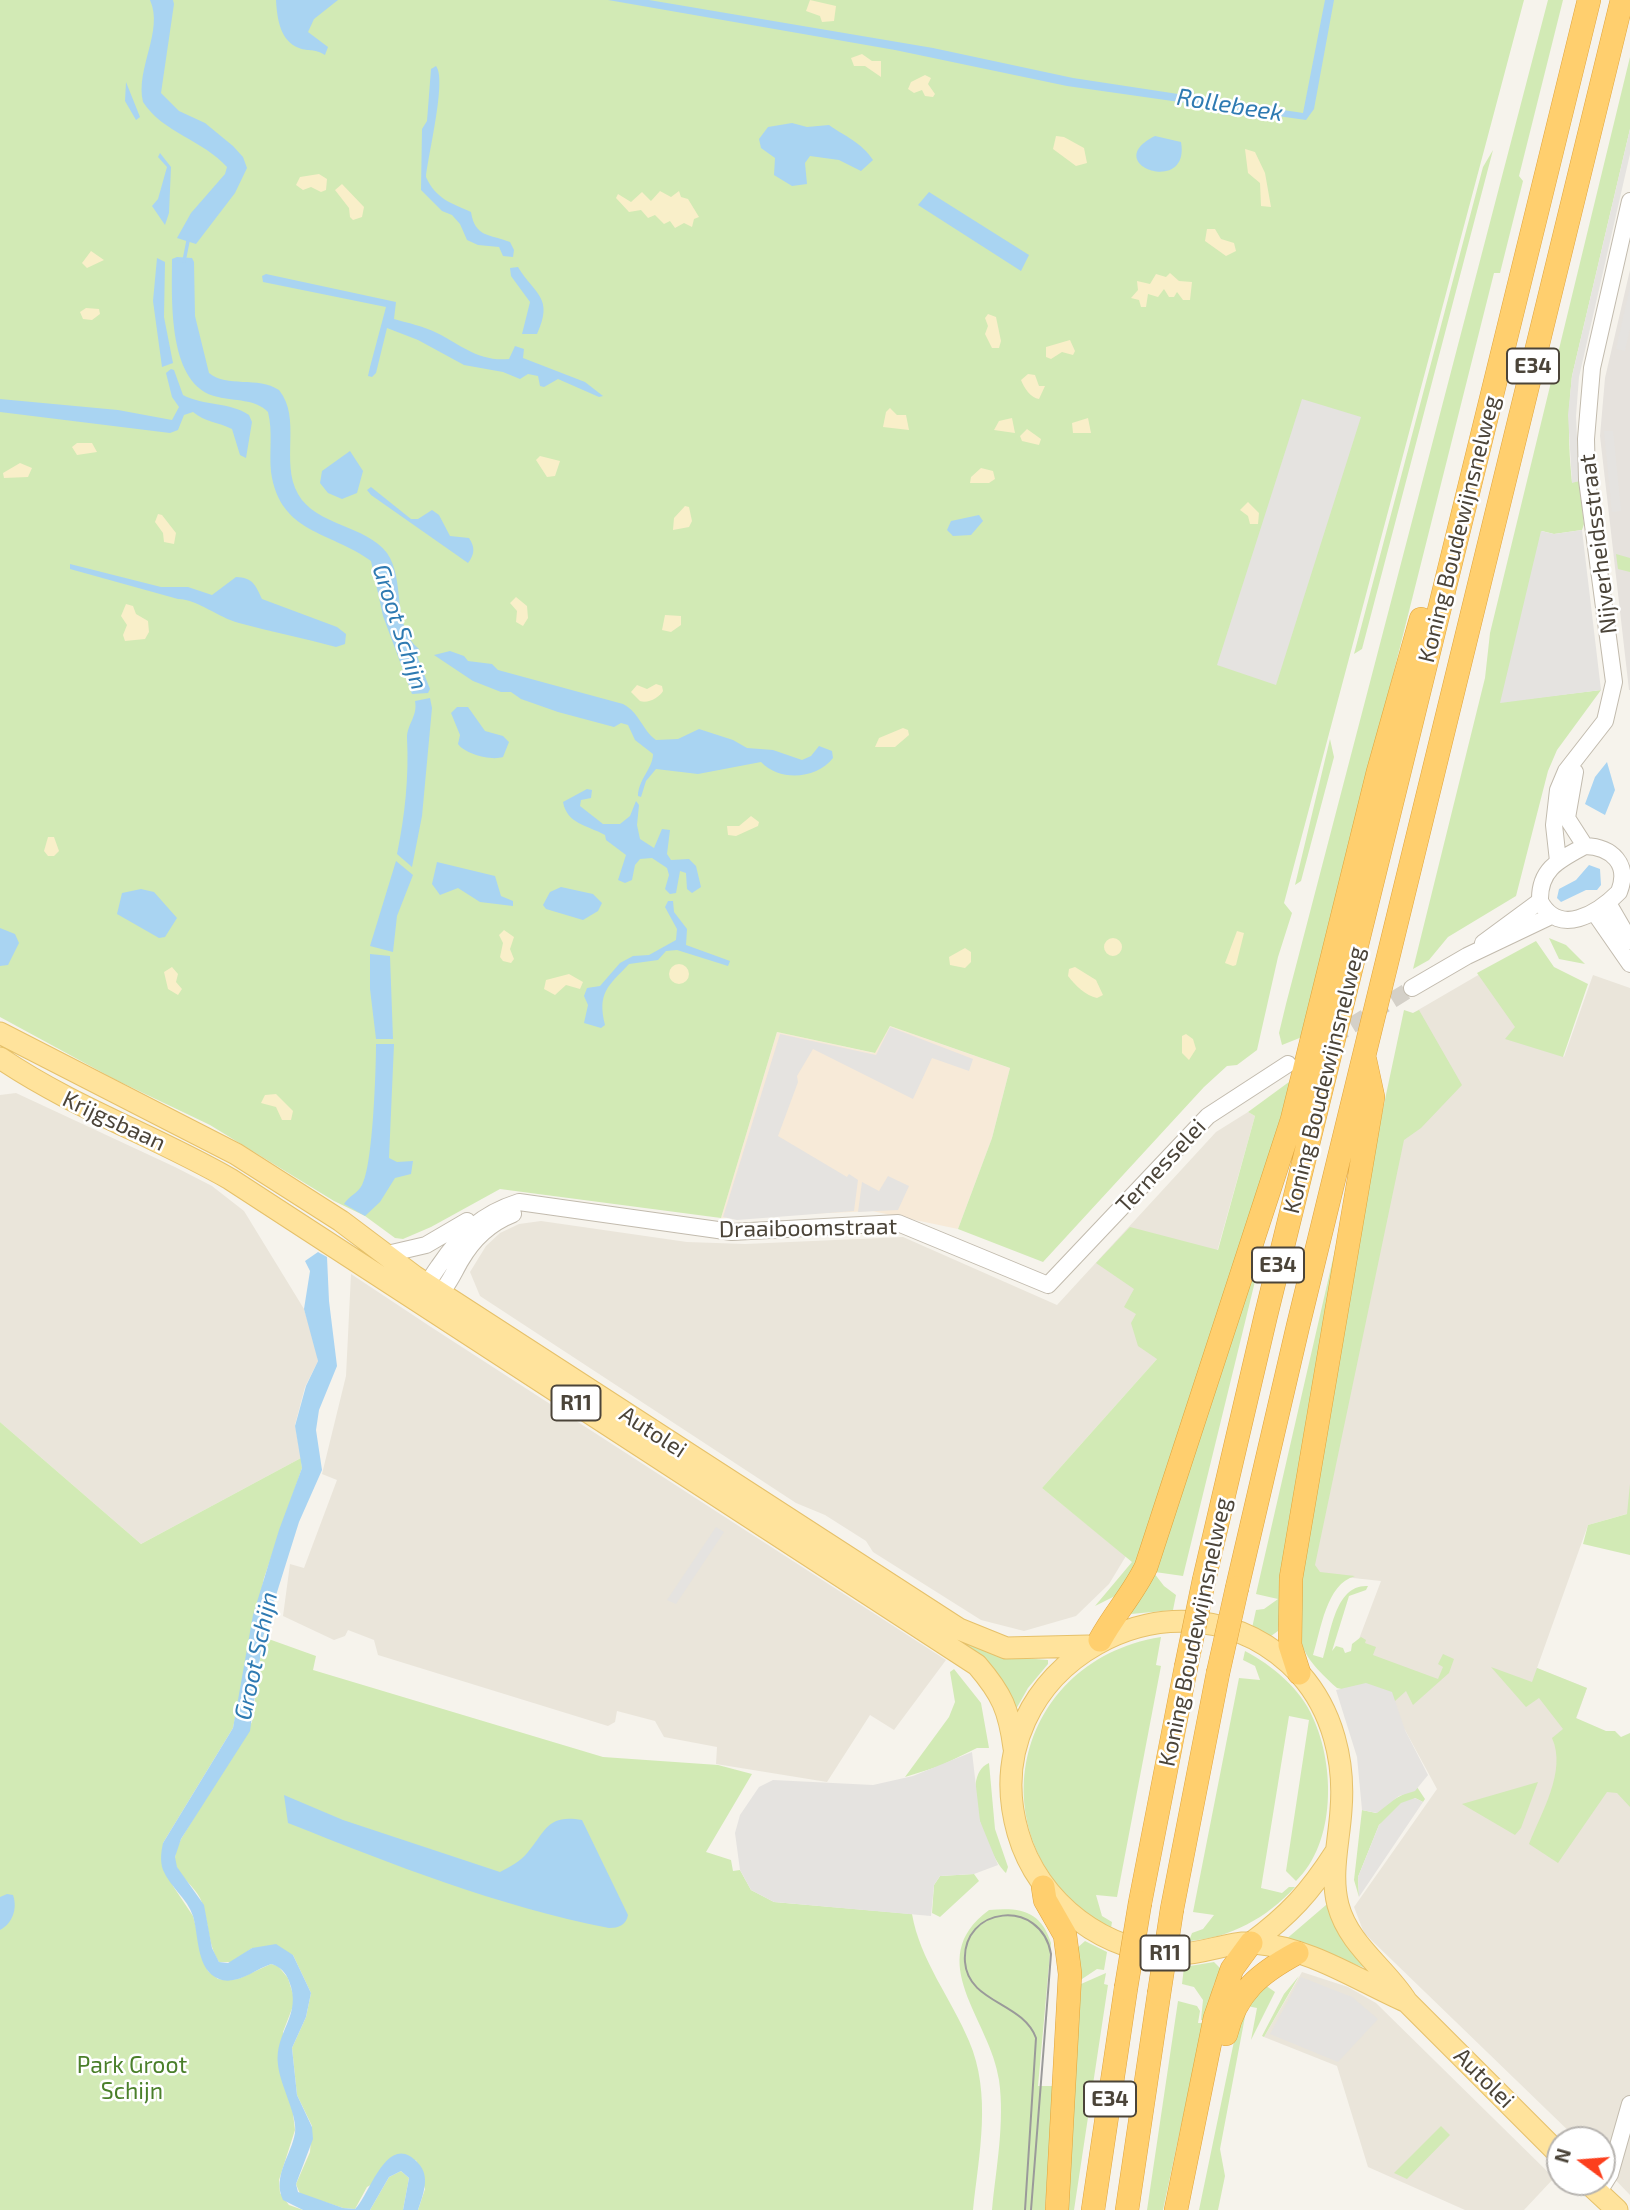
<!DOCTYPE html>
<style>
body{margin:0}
#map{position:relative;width:1630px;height:2210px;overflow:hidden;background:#f6f3ec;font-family:"Exo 2",sans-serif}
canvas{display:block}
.north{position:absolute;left:1546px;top:2126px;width:70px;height:70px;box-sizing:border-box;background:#fff;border:2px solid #b7b4b0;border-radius:50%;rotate:286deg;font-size:19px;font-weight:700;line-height:28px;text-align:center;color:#4b4439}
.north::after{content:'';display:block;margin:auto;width:24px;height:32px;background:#fc3f1d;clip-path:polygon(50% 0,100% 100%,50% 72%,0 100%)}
</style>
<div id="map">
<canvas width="1630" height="2210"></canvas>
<div class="north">N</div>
</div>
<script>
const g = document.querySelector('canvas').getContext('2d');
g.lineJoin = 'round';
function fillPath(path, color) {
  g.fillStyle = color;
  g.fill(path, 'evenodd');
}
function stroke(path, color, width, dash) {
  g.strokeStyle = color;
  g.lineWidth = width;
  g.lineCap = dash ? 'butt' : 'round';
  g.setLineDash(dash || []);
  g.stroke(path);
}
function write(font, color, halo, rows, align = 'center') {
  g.font = font + ' "Exo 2",sans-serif';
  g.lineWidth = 5;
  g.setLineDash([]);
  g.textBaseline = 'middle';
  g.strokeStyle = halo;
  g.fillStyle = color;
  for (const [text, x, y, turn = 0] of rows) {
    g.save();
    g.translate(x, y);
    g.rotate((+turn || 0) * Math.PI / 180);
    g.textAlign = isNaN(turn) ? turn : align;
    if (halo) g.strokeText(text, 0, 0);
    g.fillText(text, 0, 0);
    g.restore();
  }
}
const residential = new Path2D(`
 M1480,974L1524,1028L1564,1057L1593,975L1630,988V1513L1588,1525L1537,1668L1587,1688L1576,1719L1630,1773V2195L1602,2166V2140H1578L1364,1933L1354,1907L1437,1789L1405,1730L1348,1668L1381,1581L1316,1574L1312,1568L1413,1013Z
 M16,1093L175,1167L212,1186L244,1211L304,1309L316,1347L318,1361L305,1387L295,1425L301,1458L141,1544L0,1422V1095Z
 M1248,1112L1255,1116L1206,1291L1157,1359L1042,1488L1126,1556L1109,1584L1076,1616L1024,1631L981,1620L873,1552L866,1541L825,1515L796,1503L480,1296L470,1272L486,1246L500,1233L519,1224L541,1221L687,1242L745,1244L903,1237L1057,1305L1216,1132Z
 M351,1274L431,1327L946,1660L894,1730L870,1715L827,1782L716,1764L717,1747L664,1737L655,1721L617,1711L615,1722L608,1726L378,1655L374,1640L348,1630L345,1636L334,1640L283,1616L290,1564L304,1568L337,1480L322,1474L346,1376Z
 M1302,1972L1348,1987L1376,2003L1554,2178L1524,2210H1465L1368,2167L1337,2066L1264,2037Z`);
const commercial = new Path2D(`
 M890,1026L1010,1068L992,1138L958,1229L872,1211L721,1218L777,1032L874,1053Z`);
const industrial = new Path2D(`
 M1630,270V690H1629L1600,436L1605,378Z`);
const green = new Path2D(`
 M0,0H1524L1284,903L1292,913L1278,957L1257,1050L1237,1065L1227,1066L1204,1087L1043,1262L958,1229L992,1138L1010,1068L890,1026L875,1053L777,1032L721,1218L500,1189L431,1227L403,1239L395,1238L365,1216L334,1201L210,1125L116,1080L0,1017Z
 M1548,0H1563L1519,176L1523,181L1500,273H1494L1302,1037L1282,1045L1279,1033L1286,1004Z
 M1630,57V129L1572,376C1568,412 1568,446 1572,482L1579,481L1584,524L1582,530L1554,534L1542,531L1501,702L1601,690L1557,750L1548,771L1516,896L1448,937L1429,960L1413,969L1485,678L1490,633Z
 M1493,150L1362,649L1354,654L1483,167Z
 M1616,554L1630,558V572L1618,569Z
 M1330,739L1334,757L1301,881L1295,885Z
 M1549,938L1566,945L1585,964L1559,959Z
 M1536,941L1554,967L1588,984L1563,1057L1505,1039L1515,1027L1477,973Z
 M1404,1010L1413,1013L1419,1010L1462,1085L1421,1128L1404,1140L1315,1565L1320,1572L1355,1576C1326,1584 1321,1630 1313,1655L1323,1658C1331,1633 1335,1584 1368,1586L1366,1590L1349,1596L1332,1651L1336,1646L1343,1648L1345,1653L1351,1651L1352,1644L1361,1637L1366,1640L1365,1643L1376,1647L1373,1655L1438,1679L1443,1667L1438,1664L1443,1654L1454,1659L1449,1673L1413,1705L1406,1691L1395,1701L1337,1688C1294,1649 1299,1643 1300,1585L1380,1123Z
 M1293,1079L1140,1561L1117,1595L1095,1606L1132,1562L1042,1488L1157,1359L1138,1346L1131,1323L1136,1314L1124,1307L1134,1289L1096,1263L1130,1227L1218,1250L1255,1116L1248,1112Z
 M1346,1202L1278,1631L1271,1636L1252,1628L1256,1610L1264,1609L1278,1599L1256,1594Z
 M1269,1224L1183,1576L1155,1572Z
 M0,1422L141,1544L301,1458L302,1468L264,1578L233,1728L163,1843L173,1886L193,1916L208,1971L218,1979L226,1980L238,1979L271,1964L278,1966L288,1978L295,2001L283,2032L295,2130L279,2180L280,2193L289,2205L303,2210H0Z
 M1630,1484V1555L1583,1544L1588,1525L1627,1514Z
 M859,1573L1011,1657L1048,1660V1664L1028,1688L1015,1711Z
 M1154,1573L1164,1586L1176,1595L1173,1610L1131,1614L1129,1611Z
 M263,1637L316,1656L313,1670L603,1757L718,1765L752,1774L706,1852L731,1860L733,1871L740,1870L751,1890L774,1902L912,1914C920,1960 951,1998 969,2041C992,2094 979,2154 973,2210H418L425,2189L416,2160L367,2187L355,2209L343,2208L300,2194L296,2184L310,2152L312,2126L297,2095L292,2048L306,2017L311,1993L293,1955L252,1948L233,1962H219C207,1944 209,1918 200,1898C194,1886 181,1878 176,1866C173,1857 177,1848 181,1839L252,1722Z
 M1161,1637L1156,1665L1161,1666L1117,1897L1096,1895L1102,1916L1112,1922L1111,1928C973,1853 1006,1662 1161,1637Z
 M1245,1651C1272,1665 1301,1689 1313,1718C1335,1765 1336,1843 1296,1881L1286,1871L1309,1720L1289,1716L1261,1888L1282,1893L1289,1887H1295C1267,1918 1230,1938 1189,1941L1192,1933L1203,1929L1214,1915L1193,1912L1239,1678L1260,1680L1255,1666L1243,1660Z
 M1491,1667L1532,1682L1537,1668L1587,1688L1576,1718L1606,1731H1615L1621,1737L1630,1733V1807L1617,1793L1607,1792L1558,1863L1529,1844C1541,1813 1567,1771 1552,1738L1563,1729L1539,1698L1526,1707Z
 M954,1669L981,1703L989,1748H977L940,1766L905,1777L949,1717L955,1702L950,1672Z
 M989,1763L995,1829L1008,1867L1006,1873C988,1856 957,1777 989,1763Z
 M1538,1782L1521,1828L1515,1835L1462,1804Z
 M1417,1787L1425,1799L1423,1802L1415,1798L1379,1825L1358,1877L1359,1897L1354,1880L1362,1810L1376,1813L1389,1802Z
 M974,1874L979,1881L940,1917L932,1913L934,1885L940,1876Z
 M1326,1905H1330L1368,1965L1365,1968L1313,1948L1284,1941Z
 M989,1910C1021,1907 1041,1911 1051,1943L1038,2086H1054L1045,2210H992C996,2168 1005,2123 999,2080C991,2020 921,1960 989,1910Z
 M1085,1941L1107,1952L1104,1970L1097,1969L1079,1981L1076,1949Z
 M1214,1962L1222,1970L1214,1984L1205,2020H1201L1203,2000L1194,1987L1182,1984L1184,1967Z
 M1106,1973L1104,1984L1108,1985L1074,2210H1066L1081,1984Z
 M1299,1976L1264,2037L1262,2036L1284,1994Z
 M1262,1983L1275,1992L1251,2040L1257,2008L1247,2006L1220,2149L1225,2176L1218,2210H1199L1238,2022L1249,1996Z
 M1178,2001L1197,2006L1200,2011L1198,2023H1203L1163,2210H1147Z
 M1441,2126L1450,2135L1407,2179L1394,2173Z
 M401,2171L409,2178L403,2210H370L389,2177Z`);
const sand = new Path2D(`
 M810,0L836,6L834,21L822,22L820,16L806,11Z
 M862,54L872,61H881V77L865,66H854L851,58Z
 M925,75L931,78L928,84L935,94L933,97L925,96L922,90L914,93L908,89L911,82Z
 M1056,136L1064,137L1084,148L1087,163L1076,166L1053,149Z
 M1245,149L1255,152L1265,173L1271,207L1261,206L1260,183L1248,173Z
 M319,174L327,179L326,190L321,192L311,187L303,190L296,185L300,177Z
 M342,184L364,207L362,217L353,220L350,217L349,208L335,190Z
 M660,191L671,197L679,191L681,197L688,199L699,217L694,219L692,227L684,223L675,228L670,221L664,224L655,215L648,218L641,210L629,212L616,198L618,194L631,202L642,192L651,201Z
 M1207,229H1215L1221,239L1234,243L1236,251L1226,256L1205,241Z
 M91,251L104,260L87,268L82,263Z
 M1170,273L1179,281L1192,282L1190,300H1183L1177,292L1174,297H1169L1164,289L1158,297L1148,294L1146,307H1141L1139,300L1131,298L1138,290L1137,281L1150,284L1156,274L1166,277Z
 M86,308L99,309L100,314L92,320L83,319L80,312Z
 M988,314L996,317L1001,341L999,348H992L985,334L988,326L985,318Z
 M1070,340L1075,351L1073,355L1062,352L1051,359L1046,357V347Z
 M1028,374L1035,375L1039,386H1045L1039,399C1031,398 1024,388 1021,380Z
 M890,408L897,415H906L909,430L883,427L886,412Z
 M1012,418L1015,433L994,430L999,421Z
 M1088,418L1091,433H1073L1072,423Z
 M1027,429L1041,439L1039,445L1022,441L1020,436Z
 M77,443H92L97,452L77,455L72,447Z
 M540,456L560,461L555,476L547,477L536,460Z
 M20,463L32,468L28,477L4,478L3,473Z
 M981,468L993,471L995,479L989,483H970L971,477Z
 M1248,502L1259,513L1258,524H1250L1248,516L1240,510Z
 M685,506L689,507L692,521L689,527L673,530L674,518Z
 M158,514L162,515L176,533L174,544L164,542L163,533L155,522Z
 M516,597L527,606L528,618L523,626L516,622L517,611L510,603Z
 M126,604L133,606L136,614L148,621L149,632L145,639L125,641L123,635L127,625L121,616Z
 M665,615L681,616V625L671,632L662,630Z
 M656,684L662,686L663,691C660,697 648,704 640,701L631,692L637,685L647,689Z
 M903,728L908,730L909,735L895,747H875L879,738Z
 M751,816L759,822L758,826L736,836L728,835L727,826H739Z
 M48,837H54L59,851L54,856H48L44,851Z
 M504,930L514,937L510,949L514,959L511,963L503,961L500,957L503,943L499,935Z
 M1237,931L1244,933L1236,965L1233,966L1225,963Z
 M1104 947a9 9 0 1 1 18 0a9 9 0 1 1-18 0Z
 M965,948L971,952V962L965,968L950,965L949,957Z
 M669 974a10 10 0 1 1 20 0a10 10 0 1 1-20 0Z
 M172,967L178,974L176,982L182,989L178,995L168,989L164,972Z
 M1075,967L1096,980L1103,995L1097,998C1086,996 1075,985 1068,976L1069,969Z
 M569,974L583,982L580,989L566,985L555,995L544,989L546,980Z
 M1186,1034L1193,1039L1196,1049L1189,1060L1182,1053V1036Z
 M276,1094L293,1111L291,1120H282L276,1107L261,1103L265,1095Z`);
const parking = new Path2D(`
 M1630,129V154L1579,377L1576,416L1579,481L1572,483L1568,415L1572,376Z
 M1630,287V328L1625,351L1616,349Z
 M1302,399L1361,417L1276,685L1217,665Z
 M1604,431H1613L1621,511L1612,512Z
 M1582,530L1601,690L1500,703L1541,531L1554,534Z
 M890,1027L973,1059L969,1071L932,1058L913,1099L813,1049L797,1076L798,1082L778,1136L847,1177L849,1174L858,1180L854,1211L737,1220L723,1217L780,1034L876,1055Z
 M888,1176L909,1186L898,1210L858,1212L862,1182L879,1191Z
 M716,1527L724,1532L676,1604L667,1600Z
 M1366,1683L1392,1692L1405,1730L1428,1775L1415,1791L1399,1796L1377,1813L1362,1810L1357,1757L1336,1690Z
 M972,1752L980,1821L998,1865L974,1874L940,1876L934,1885L931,1916L774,1902L751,1890L740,1870L735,1833L740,1815L759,1787L773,1780L873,1785L913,1776Z
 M1415,1798L1423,1802L1359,1897L1358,1877L1379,1825L1401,1803Z
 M1301,1977L1352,1997L1378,2019L1338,2062L1270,2034Z`);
const water = new Path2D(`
 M150,0H173L174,4L161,93L179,111L205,123L233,146L243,157L247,168L235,193L196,244L177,238L191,213L225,174L227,167C203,140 163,133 143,102C135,69 164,31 150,0Z
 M276,0H338L314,19L308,32L328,47L325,55C313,48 310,52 299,48C280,41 277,18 276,0Z
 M608,0H649L933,48L1073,78L1303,113L1325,0H1334L1314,109L1306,120L1067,86L895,50Z
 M436,66C447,79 428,155 426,177C436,199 451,203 471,212C475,238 490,234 510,242L514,250L513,257L503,256L499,247L478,245L467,240L460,224L452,215L442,211L421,190L422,129L427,121L431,69Z
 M126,82L140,117L136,120L125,101Z
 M792,123L807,127L829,125C846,137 861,142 873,160L861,171L839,160L810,156L805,163L807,184L792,186L774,175L775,158L761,148L759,139L768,127Z
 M1155,136L1181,142C1191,197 1098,164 1155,136Z
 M160,153L171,167L169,213L165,225L152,206L158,199L167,167L158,157Z
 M929,192L1029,255L1021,271L918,205Z
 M177,257L192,258L194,262L195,316L209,373C227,388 258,376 279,390C302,418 280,462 298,494C316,526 366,525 387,553C406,580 391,626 419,649L417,656L430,689L428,693L412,694L383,616L371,561C330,531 280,534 271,472C269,452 273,432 268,412C256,399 234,401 218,397C167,387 172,299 172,259Z
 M157,258L165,262L164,317L173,363L162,367L153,301Z
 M518,267C535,295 554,297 537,334H522L530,302L511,276L510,268Z
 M266,274L396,302L394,319C408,323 423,326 437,333C461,345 479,362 509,359L515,346L524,349L523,358L585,382L603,396L599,397L558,379L544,387L540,386L538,376L528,374L520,379L503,372L464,365L418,340L387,328L376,373L372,377L368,376L370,367L386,307L263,282L262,276Z
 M171,369L174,370L183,395C204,406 230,402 249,415L252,422L246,458L240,455L232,429C218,422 205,422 193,412L184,415L178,430L170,433L0,412V399L118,410L172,420L179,407L172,397L166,373Z
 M350,451L363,471L357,493L342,499L328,493L320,483L322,471Z
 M371,487L411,519H418L432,510L439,515L450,536L469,538C475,547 475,554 468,563L371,495L367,490Z
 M979,515L983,521L971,535L953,536L947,530L951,521Z
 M70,564L161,587H188L212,595L236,577C253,578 255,584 262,599L337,627L346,634L345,644L336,647C304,638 271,632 239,623C217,617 199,600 178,599L70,569Z
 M450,651L464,656L468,661L492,664L498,670L623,704C640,713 642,730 656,740L678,739L699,729L733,740L747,748L773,750L802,760L811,756L819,746L832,751L833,758C817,779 780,782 761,762L698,774L656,769L646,781L641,797L638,796C638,780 653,768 653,754L635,740L628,725L621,723L614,727L558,712L521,699L511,692H501L473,681L434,655Z
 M430,698L432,708L422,816L412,867L397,854C405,815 409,777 407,738C407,724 418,716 415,701Z
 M457,707H468L485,731L503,736L509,742L503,757C491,761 465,754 458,744L460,735L451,713Z
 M1607,762L1615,790L1605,815L1585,804L1595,777Z
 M587,789L592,790L591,798L581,800L580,806L603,824H620L630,816L636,801L639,805L637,825L640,839L654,848L662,829L670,830L667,854L671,860L689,859L696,866L701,887L692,893L687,889L686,873L680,871L676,893L670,894L665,889L669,875L667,868L652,858L640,859L635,865L632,880L625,883L618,880L626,855L606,840L605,835C587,825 567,824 563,802Z
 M396,861L413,875L397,916L393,952L370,946Z
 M437,862L495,876L501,896L513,901V906L480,902L458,888L440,895L432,884Z
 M1589,865L1600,869L1601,885L1597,890H1586L1561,902L1557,898L1559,889L1576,880Z
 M561,887L593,894L602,903L598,911L583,920L546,909L543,905L550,892Z
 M141,889L154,892L177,918L165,937L159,938L117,914L122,893Z
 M668,901H673L674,912L687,929L686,945L730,961L728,966L677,950L666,951L658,960L629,964C608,986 597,993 605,1025L601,1028L584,1023L588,1005L584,996L587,988L600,986L620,963L633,956L649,955L676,940L677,929L665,907Z
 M0,928L15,934L19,943L8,965L0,966Z
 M370,954L390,956L393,1039H376L370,989Z
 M376,1044H394L389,1158L397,1162L413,1161L411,1174L395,1178L380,1202L365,1216L344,1204C349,1196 358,1193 362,1185C373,1166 376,1070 376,1044Z
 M318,1252L327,1257L329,1301L337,1366L319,1410L316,1430L322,1470L299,1522L263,1637L250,1731L181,1839L175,1857L177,1867L204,1905L212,1948L219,1962L228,1963L252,1948L276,1944L293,1955L311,1993L306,2017L292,2048L297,2095L312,2127L313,2139L296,2184L298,2192L343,2208L355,2209C369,2197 387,2129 418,2163C431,2176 423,2195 418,2210H403L409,2178L401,2171L389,2177L370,2210H303L283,2200C272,2176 291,2156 295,2133C298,2116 280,2085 278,2065C274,2031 303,2016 289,1981C286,1973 280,1966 271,1964C256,1969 236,1986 219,1979C196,1970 199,1936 193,1916C187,1898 170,1887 163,1870C160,1861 161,1852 163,1843L233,1728L253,1615L279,1530L302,1468L295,1426L306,1386L318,1361L304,1309L310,1271L305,1261Z
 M284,1795L343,1820L500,1872C510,1867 521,1861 528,1852C546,1830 548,1814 582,1820L628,1915C626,1925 619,1928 609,1928C497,1906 394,1865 288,1823Z
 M7,1894L13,1895C18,1909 12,1924 0,1930V1897Z`);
const stream = new Path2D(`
 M184,261L188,241`);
const tertiaryTunnel = new Path2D(`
 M1331,1038L1412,988`);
const tertiary = new Path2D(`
 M1575,772L1567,818L1585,846
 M1585,846C1612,847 1630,864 1619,892C1598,913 1559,938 1540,901C1539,869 1559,860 1585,846Z
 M1558,861L1554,825L1558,790L1566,771L1605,721L1614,682L1587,480L1586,439L1592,368L1630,201
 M1608,903L1630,941
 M1594,912L1630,964
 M1483,943L1540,901
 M1412,988L1467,956L1551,916
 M383,1255L426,1245L467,1221
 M425,1295C427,1283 432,1276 439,1266C461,1234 481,1214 519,1202L732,1232L898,1223L1048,1285L1208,1116L1288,1064
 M432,1299C447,1290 452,1275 461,1260C473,1239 490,1223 513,1214
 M1598,2193L1610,2174L1630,2104`);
const primary = new Path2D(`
 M0,1033L236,1154L341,1221L414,1276L959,1629L1006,1648L1088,1646
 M0,1058C74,1108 153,1135 230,1179L977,1665C1002,1694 1009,1710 1014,1748
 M1251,1943C1289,1915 1310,1892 1335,1853
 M1407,2002C1357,1980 1311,1948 1254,1943C1230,1941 1204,1954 1179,1954C1106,1955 1038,1903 1018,1833C970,1667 1182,1548 1300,1674C1333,1711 1345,1762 1341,1810C1339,1842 1330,1874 1338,1905C1349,1946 1386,1968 1407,2002L1560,2155
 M1587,2182L1617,2210`);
const motorway = new Path2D(`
 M1204,1580L1266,1315L1589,0
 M1237,1588L1298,1326L1622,0
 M1100,1640C1114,1614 1133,1594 1146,1567L1292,1120L1378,772L1421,619
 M1299,1673L1290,1645L1291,1578L1373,1097L1365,1060
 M1043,1887L1045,1900L1065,1935L1070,1974L1057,2210
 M1140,1903L1186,1667
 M1172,1909L1218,1673
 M1226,2034C1236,1992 1260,1973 1297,1953
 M1093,2210L1126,1988
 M1127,2210L1159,1994
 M1176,2210L1215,2018L1232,1969L1251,1943`);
const tram = new Path2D(`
 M1025,2210L1036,2038C1023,2002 968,2003 965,1962C961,1906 1041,1897 1051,1954L1031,2210`);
const motorwayBridge = new Path2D(`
 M1186,1667L1204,1580
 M1218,1673L1237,1588
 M1126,1988L1140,1903
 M1159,1994L1172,1909`);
const shields = [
 [1533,366,52],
 [1278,1265,52],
 [576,1403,49],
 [1165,1953,49],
 [1110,2099,52]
];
const shieldNames = [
 ["E34",1533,366],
 ["E34",1278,1265],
 ["R11",576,1403],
 ["R11",1165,1953],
 ["E34",1110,2099]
];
const streetNames = [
 ["Koning Boudewijnsnelweg",1459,529,-76],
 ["Nijverheidsstraat",1598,544,-97],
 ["Koning Boudewijnsnelweg",1324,1080,-76],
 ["Krijgsbaan",114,1121,25],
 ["Ternesselei",1161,1166,-47],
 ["Draaiboomstraat",808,1228,-1],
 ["Autolei",653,1432,33],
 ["Koning Boudewijnsnelweg",1195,1632,-78],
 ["Autolei",1484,2078,45]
];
const parkNames = [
 ["Park Groot",132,2065],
 ["Schijn",132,2091]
];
const waterNames = [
 ["Rollebeek",1230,105,9],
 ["Groot Schijn",400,627,72],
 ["Groot Schijn",256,1656,-78]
];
fillPath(residential, '#eae5da');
fillPath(commercial, '#f7ead8');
fillPath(industrial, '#e6e2dd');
fillPath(green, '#d2eab5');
fillPath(sand, '#f9efc9');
fillPath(parking, '#e5e3e0');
fillPath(water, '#a9d4f2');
stroke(stream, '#a9d4f2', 3.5);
stroke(tertiaryTunnel, '#d4d0c8', 16, [16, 8]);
stroke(tertiary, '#c2bbae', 18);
stroke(primary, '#e6c16a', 23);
stroke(motorway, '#e0a43c', 24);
stroke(tertiary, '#fff', 16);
stroke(primary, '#ffe39c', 21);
stroke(motorway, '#ffcf6e', 23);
stroke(tram, '#9a9a9a', 2);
stroke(motorwayBridge, '#e0a43c', 24, []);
stroke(motorwayBridge, '#ffcf6e', 23);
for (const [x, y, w] of shields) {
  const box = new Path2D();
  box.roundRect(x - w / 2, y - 17.5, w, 35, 5);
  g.fillStyle = '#fff';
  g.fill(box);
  stroke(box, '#4b4439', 2);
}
write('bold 21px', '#4b4439', null, shieldNames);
write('23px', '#4b4439', '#fff', streetNames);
write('23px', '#4a7f2a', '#fff', parkNames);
write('italic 24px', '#2e7ab2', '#fff', waterNames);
</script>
